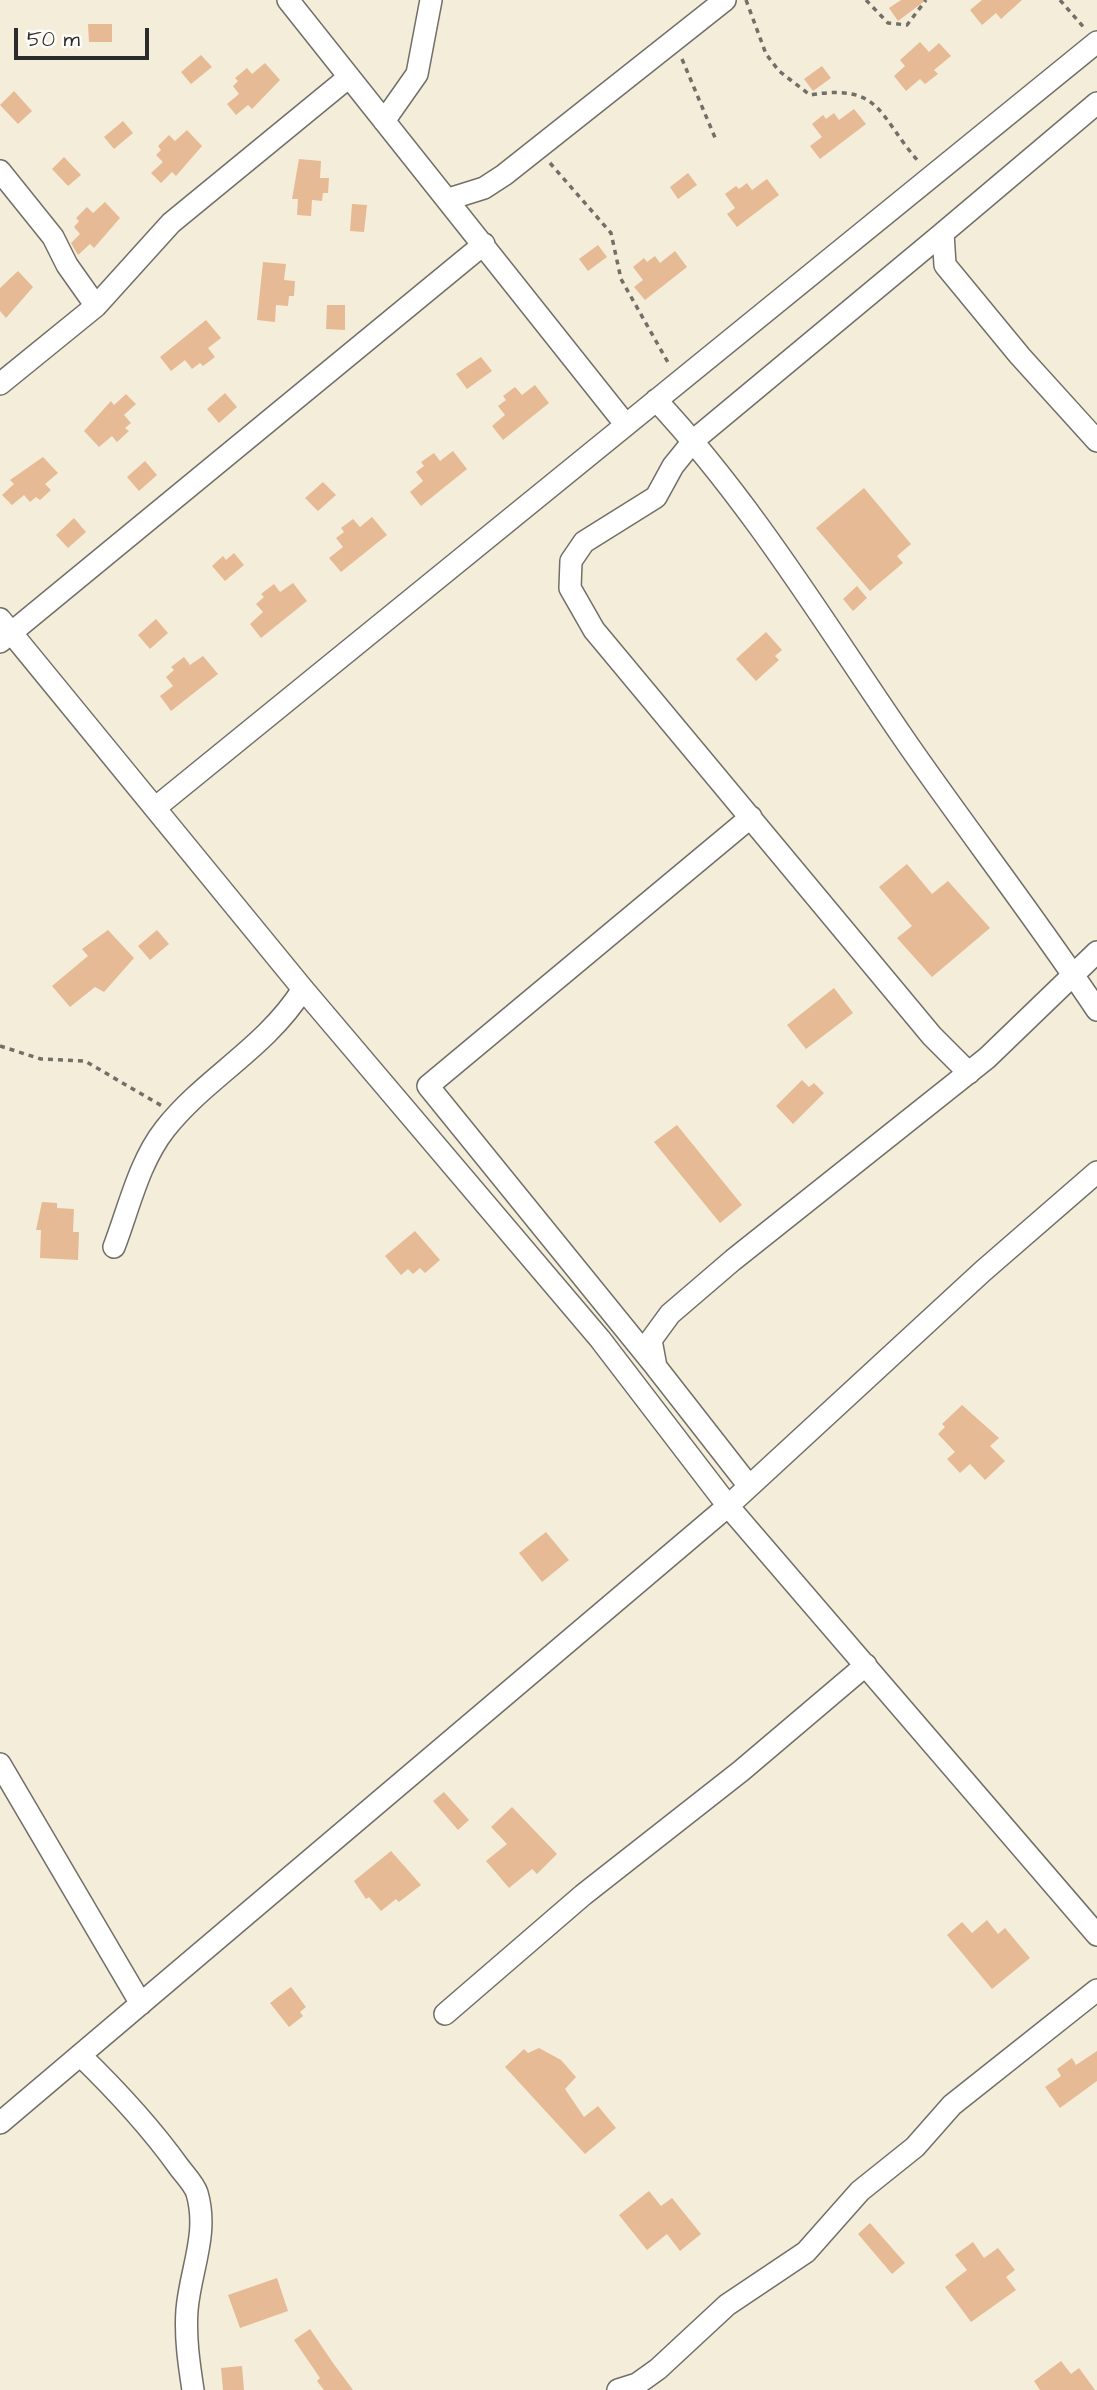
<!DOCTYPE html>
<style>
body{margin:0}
#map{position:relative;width:1097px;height:2390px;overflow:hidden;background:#f4edda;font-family:"Architects Daughter",sans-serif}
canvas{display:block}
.scale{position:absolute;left:14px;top:28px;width:135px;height:32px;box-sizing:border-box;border:4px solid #2b2b2b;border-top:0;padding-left:9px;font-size:21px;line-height:24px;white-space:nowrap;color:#2b2b2b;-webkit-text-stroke:5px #fdfcf7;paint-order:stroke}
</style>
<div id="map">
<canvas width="1097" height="2390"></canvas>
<div class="scale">50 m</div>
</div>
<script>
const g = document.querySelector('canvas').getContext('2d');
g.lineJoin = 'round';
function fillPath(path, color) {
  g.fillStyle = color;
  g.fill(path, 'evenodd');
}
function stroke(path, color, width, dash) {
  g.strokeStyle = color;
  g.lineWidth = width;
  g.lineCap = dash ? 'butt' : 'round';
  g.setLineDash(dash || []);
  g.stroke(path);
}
const building = new Path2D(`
 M901,0H926L898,21L889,8Z
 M982,0H1022L1001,19L996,13L982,25L970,10Z
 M88,24H112V42H89Z
 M920,42L929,52L939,43L951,56L934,70L938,74L925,84L920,79L906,91L894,76L905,66L900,60Z
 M201,55L212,67L191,84L181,72Z
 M265,63L280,80L252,109L248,105L236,115L227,104L239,94L233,86L238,81L235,78L247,68L252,74Z
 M822,66L831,78L813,91L804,79Z
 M14,91L32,111L18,124L0,105Z
 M854,109L866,124L820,159L810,146L822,137L812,124L823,115L826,119L834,113L839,120Z
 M123,121L133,133L114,149L104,137Z
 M187,130L202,146L176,176L172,172L161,183L151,173L163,162L156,155L161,150L158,146L169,135L175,141Z
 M64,157L81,175L68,186L52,169Z
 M299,159L321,161L320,178H329L328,193H323L322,201L312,200L311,216L297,215L298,199H292Z
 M688,173L697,185L678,199L670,187Z
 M767,179L779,195L737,227L727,214L735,208L725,194L736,186L739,189L747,183L752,190Z
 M105,202L120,218L94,248L90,244L78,255L71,243L80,234L74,227L79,221L76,218L87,207L93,213Z
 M352,204L367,205L364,232L350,231Z
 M598,245L607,257L588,271L579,259Z
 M675,251L687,267L645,300L634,287L643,280L633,267L644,258L647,262L655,256L660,263Z
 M263,262L286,264L284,280L295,281L294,296H289L288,306L276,305L275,322L257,320Z
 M18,271L33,287L6,318L0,311V288Z
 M327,305H345V330L326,329Z
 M206,320L221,338L208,348L215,357L203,366L200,363L192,369L185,360L171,371L160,357Z
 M481,357L492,371L467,389L456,374Z
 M535,385L549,403L503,440L492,426L505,415L498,406L506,400L503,396L515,387L522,395Z
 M225,393L237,407L219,423L207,409Z
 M126,394L136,404L124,415L131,423L125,428L129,431L117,442L112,436L99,447L84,431L111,401L114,405Z
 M453,451L467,469L421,506L410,492L423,481L416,472L424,466L421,462L434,453L440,461Z
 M43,457L58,473L45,484L51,490L40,500L36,497L30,502L24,495L12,505L2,495L14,484L10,480Z
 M145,461L157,475L139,491L127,477Z
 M323,482L336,495L318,511L305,498Z
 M864,488L911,544L897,556L903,563L870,591L816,528Z
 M372,517L387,535L341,572L329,558L343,547L336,538L344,532L341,528L353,519L360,527Z
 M74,518L86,532L68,548L56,535Z
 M234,553L244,565L225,581L212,566L223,556L226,560Z
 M293,583L307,601L261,638L250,624L263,612L256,604L264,597L261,594L274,584L280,592Z
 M857,586L867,598L853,611L843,599Z
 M156,619L168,633L150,649L138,635Z
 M766,632L782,650L775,656L779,660L756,681L736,659Z
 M203,656L218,674L171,711L160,696L173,686L166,677L174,670L171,667L184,657L190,665Z
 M907,864L932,894L948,881L990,928L932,977L897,938L912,926L879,887Z
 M108,930L134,958L104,992L95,987L70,1007L52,986L88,956L82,949Z
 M157,930L169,944L150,960L138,946Z
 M834,988L853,1013L806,1049L787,1025Z
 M802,1080L809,1087L814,1083L824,1093L793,1124L776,1106Z
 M677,1125L742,1205L720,1223L654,1142Z
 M42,1202L57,1203V1208L74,1209L73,1232H79L78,1260L40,1258L41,1230H36Z
 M415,1231L440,1260L425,1273L420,1268L413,1274L408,1269L401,1275L385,1256Z
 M962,1405L999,1438L990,1446L1005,1461L985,1480L970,1464L960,1473L947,1459L955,1452L938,1434L945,1427L942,1424Z
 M546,1532L569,1560L542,1582L519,1553Z
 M444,1792L469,1820L458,1830L433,1801Z
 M512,1807L557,1854L537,1874L532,1869L509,1888L486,1861L507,1844L491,1827Z
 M391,1851L421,1885L399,1902L396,1899L381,1911L369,1897L366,1899L354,1881Z
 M987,1920L998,1934L1005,1928L1030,1958L992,1989L947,1935L962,1922L972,1933Z
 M291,1987L306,2007L300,2012L303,2016L289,2027L270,2003Z
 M539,2048L561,2060L576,2077L565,2089L584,2117L598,2106L616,2128L585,2154L505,2067L524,2049L528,2053Z
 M1097,2051V2081L1060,2108L1045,2087L1061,2076L1057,2069L1072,2058L1076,2065Z
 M649,2191L661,2206L672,2198L701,2234L680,2251L667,2234L647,2250L619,2215Z
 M870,2223L905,2263L892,2274L858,2234Z
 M973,2242L984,2258L998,2248L1015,2270L1006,2277L1016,2290L971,2322L945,2287L967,2270L955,2255Z
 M277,2278L288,2311L240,2328L228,2295Z
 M310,2329L333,2363L353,2390H324L317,2381L320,2378L294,2340Z
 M1061,2361L1071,2374L1079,2368L1095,2390H1040L1034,2381Z
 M242,2366L244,2390H223L221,2368Z`);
const path = new Path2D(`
 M746,0L766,54L779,71L810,95C882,83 878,116 919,162
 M866,0L888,23L907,25L926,0
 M1060,0L1086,30
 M682,59L716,140
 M550,163L611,233L621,279L670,366
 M0,1046L41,1059L85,1061L162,1106`);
const street = new Path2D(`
 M288,0L626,425
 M1097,103L943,233L945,265L1020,356L1097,441
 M384,121L417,74L431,0
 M0,171L53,237L67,265L96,306
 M449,199L484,188L504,175L725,0
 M943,233L694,440L673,466L656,497L584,542L571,561L570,588L594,630L932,1036L969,1073
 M0,384L96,306L171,223L349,77
 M656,400C754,505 828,629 909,746C971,835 1037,920 1097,1010
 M0,619L303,989L600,1339L728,1506L1097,1935
 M0,642L484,244
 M155,808L1097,42
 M114,1247C129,1208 139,1162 165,1129C206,1077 265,1049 303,989
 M656,1367L428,1086L751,817
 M749,1486L656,1367L651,1340L670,1314L733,1260L987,1058L1097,952
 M0,1764L141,2004
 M445,2014L583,1895L741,1771L866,1665
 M80,2055C116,2090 149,2125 179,2167C185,2175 194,2184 197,2193C209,2234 190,2271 187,2310C185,2337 189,2364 193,2390
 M0,2123L728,1506L983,1271L1097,1172
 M618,2390L637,2384L658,2369L727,2305L806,2252L860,2191L915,2147L952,2105L1097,1990`);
fillPath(building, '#e6ba94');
stroke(street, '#716f68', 24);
stroke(path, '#716f68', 3.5, [5, 5]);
stroke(street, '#fff', 21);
</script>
